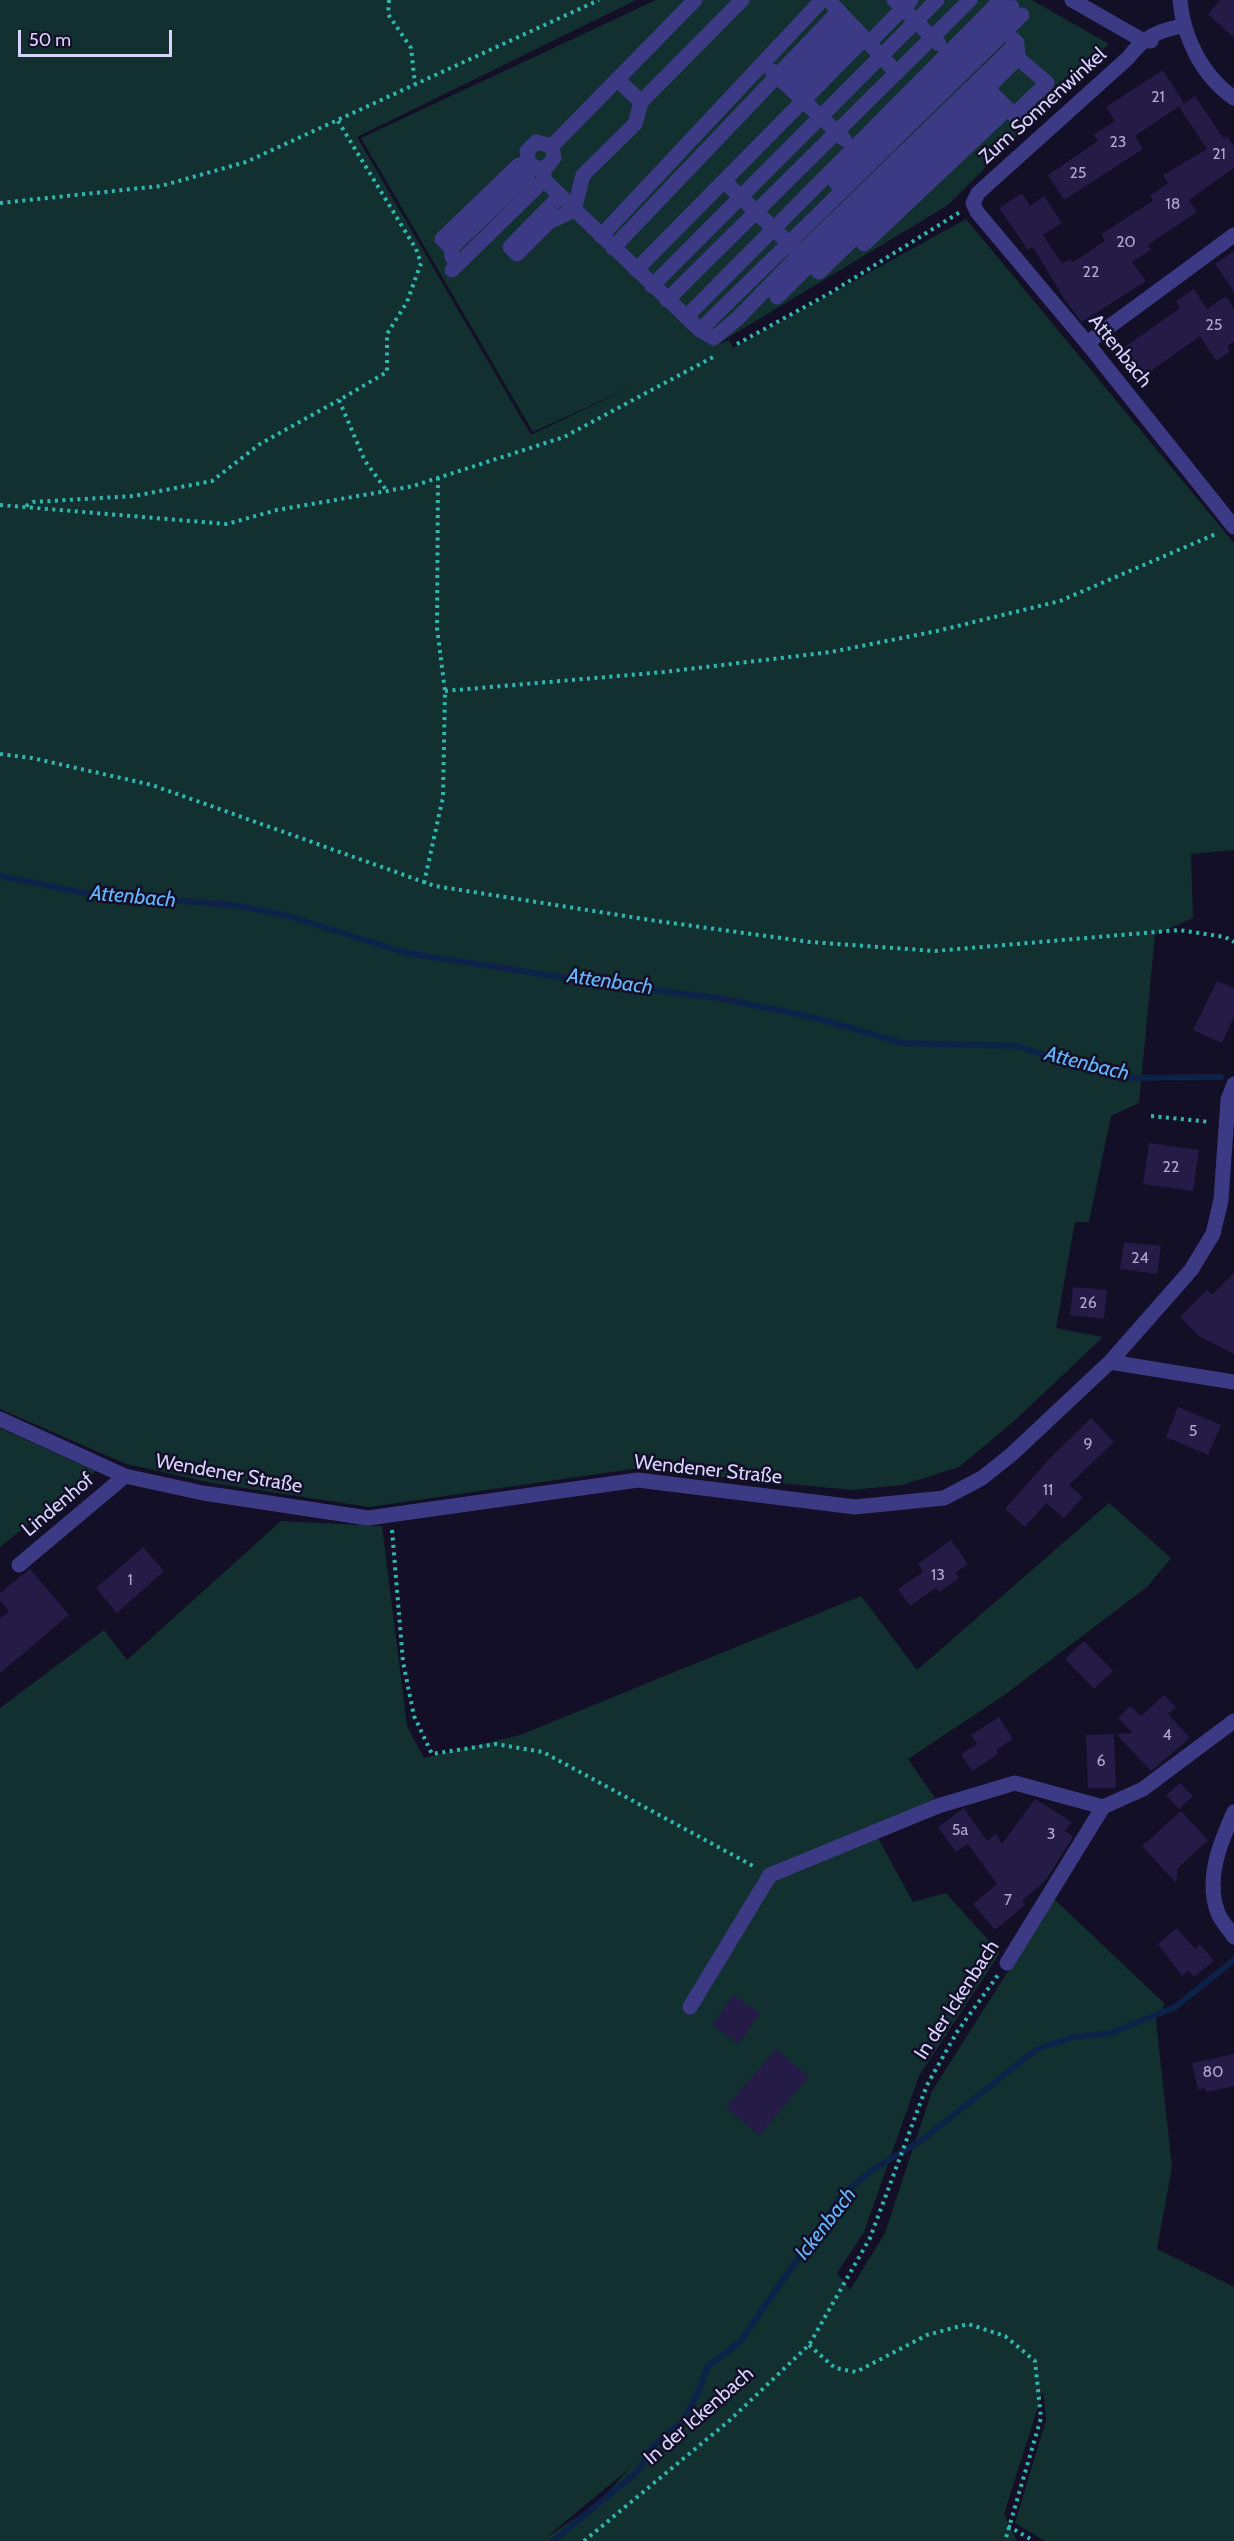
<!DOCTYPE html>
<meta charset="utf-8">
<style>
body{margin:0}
#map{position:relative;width:1234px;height:2541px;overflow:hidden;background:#130f26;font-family:Cabin,sans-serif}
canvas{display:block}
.scale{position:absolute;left:18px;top:30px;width:154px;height:27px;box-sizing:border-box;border:3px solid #d9d4ff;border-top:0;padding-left:8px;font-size:18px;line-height:21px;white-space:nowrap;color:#d9d4ff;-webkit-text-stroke:4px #130f26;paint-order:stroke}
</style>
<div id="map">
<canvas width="1234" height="2541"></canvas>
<div class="scale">50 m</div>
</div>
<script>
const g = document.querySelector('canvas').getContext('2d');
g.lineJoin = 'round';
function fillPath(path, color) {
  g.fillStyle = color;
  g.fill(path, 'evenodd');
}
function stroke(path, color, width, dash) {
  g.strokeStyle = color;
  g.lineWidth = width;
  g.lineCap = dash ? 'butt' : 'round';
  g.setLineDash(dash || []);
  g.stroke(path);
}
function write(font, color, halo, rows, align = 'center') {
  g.font = font + ' Cabin,sans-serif';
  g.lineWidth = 5;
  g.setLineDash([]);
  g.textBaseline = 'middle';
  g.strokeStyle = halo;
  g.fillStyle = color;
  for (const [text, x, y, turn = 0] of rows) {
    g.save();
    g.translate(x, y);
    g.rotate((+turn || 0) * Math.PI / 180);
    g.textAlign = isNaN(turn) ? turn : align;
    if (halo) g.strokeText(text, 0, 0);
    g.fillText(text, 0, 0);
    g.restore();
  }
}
const green = new Path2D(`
 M0,0H636L357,137L531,435L635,385L533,432L361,138L656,0H1032L1109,44L948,205L716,345L729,340L733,348L966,219L1234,543V850L1191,854L1193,918L1155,935L1139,1103L1111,1116L1089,1222H1075L1056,1328L1103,1337L1012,1423L959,1467L902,1485L852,1490L633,1469L369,1507L212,1483L126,1464L0,1409Z
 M0,1428L96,1471L0,1547Z
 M1109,1503L1171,1558L1147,1587L1003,1696L908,1759L935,1798L878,1838L913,1902L946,1893L1000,1953L919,2076L864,2232L837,2273L850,2290L885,2233L932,2091L1054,1899L1165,2004L1156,2020L1172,2167L1157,2249L1234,2287V2541H1045L1015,2523L1046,2420L1043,2391L1004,2514L1017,2541H0V1708L104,1630L127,1660L281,1521L382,1526L407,1726L424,1758L520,1735L861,1596L917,1670ZM629,2469L598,2503L544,2539Z`);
const stream = new Path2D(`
 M0,876L90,894L233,905L285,915L406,953L605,984L718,998L816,1018L903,1043L1017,1046L1076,1065L1132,1078L1221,1077
 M553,2541L637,2472L654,2445L683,2421L698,2393L708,2366L740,2342L841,2196L872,2170L922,2140L1037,2049L1074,2037L1111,2033L1175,2007L1234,1960`);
const building = new Path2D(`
 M1220,0H1234V38L1208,14Z
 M1163,70L1184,103L1135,136L1143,149L1064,200L1048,175L1098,141L1093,135L1115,121L1106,107Z
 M1195,96L1224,139L1227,136L1234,146V168L1189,200L1197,212L1148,245L1151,250L1132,262L1146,281L1082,322L1066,302L1033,247L1028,250L999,208L1022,193L1030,206L1044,196L1062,223L1043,235L1062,264L1070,259L1072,263L1105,241L1101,234L1153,201L1150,196L1168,183L1163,175L1207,149L1179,107Z
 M1234,251V292L1215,264Z
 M1194,289L1207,309L1226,296L1234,309V342L1227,346L1230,352L1216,361L1200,336L1142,377L1123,348L1180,308L1176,301Z
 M1217,981L1234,988V1016L1222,1043L1193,1030Z
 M1149,1143L1199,1150L1193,1191L1143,1184Z
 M1124,1242L1161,1246L1157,1274L1120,1269Z
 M1234,1273V1354L1199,1336L1180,1317L1207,1290L1212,1295Z
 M1073,1287L1107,1290L1104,1319L1070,1315Z
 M1178,1407L1221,1425L1208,1455L1166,1437Z
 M1091,1418L1114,1442L1069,1485L1083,1497L1064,1518L1046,1503L1025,1527L1005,1509L1050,1458Z
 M951,1540L968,1564L955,1573L959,1578L939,1592L936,1588L910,1606L898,1589L923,1572L918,1564Z
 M143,1547L164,1571L117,1613L96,1588Z
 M30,1569L69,1615L0,1673V1619L9,1611L0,1601V1593Z
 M1084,1641L1113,1671L1094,1689L1065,1659Z
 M1164,1695L1176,1707L1168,1714L1190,1738L1151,1771L1116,1734L1133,1733L1118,1718L1130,1706L1141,1716Z
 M999,1717L1013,1739L996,1750L998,1754L972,1771L961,1754L977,1744L971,1735Z
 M1114,1734L1116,1788H1088L1086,1735Z
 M1180,1783L1193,1796L1179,1809L1166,1795Z
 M1035,1799L1072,1822L1065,1831L1073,1837L1046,1880L1022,1901L1025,1905L995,1930L973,1904L997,1884L968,1844L956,1852L938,1827L964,1808L987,1841L996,1834L1002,1844Z
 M1181,1811L1208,1840L1178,1868L1176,1883L1142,1846Z
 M1177,1928L1195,1949L1200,1944L1214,1961L1194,1977L1189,1971L1182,1976L1158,1944Z
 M733,1995L760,2013L739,2044L712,2025Z
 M776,2049L809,2077L759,2135L726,2107Z
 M1234,2054V2086L1206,2092L1205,2088L1198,2090L1192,2063Z`);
const path = new Path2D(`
 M389,0L388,14L411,48L415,84
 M338,121L416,249L421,263L407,302L387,334V372L339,400L365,461L387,491
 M0,203L161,186L246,162L599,0
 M737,344L830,293L960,212
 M0,505L227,524L277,510L387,491L413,486L564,437L715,356
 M26,506L33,502L134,496L212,481L260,444L339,400
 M445,691L664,672L831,652L937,631L1060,601L1218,533
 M0,754L32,758L152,785L435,886L657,921L810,942L935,951L1179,930L1225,937L1234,942
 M424,883L443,797L445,691L437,628L438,478
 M1151,1116L1210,1122
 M392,1530L403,1662L414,1716L432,1754L496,1744L543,1752L755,1867
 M809,2345L835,2368L856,2372L927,2335L968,2324L1005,2336L1035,2361L1041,2418L1005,2541
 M1008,2526L1034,2541
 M584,2541L730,2420L809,2345L870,2238L927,2085L957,2032L998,1975`);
const minor = new Path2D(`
 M695,0L552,146L554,158L544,170V180L700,330L1022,15
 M894,0L939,44
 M1072,0L1142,40L1151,41
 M1180,0C1183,37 1202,76 1234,98
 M833,5L897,73
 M1182,26C1157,31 1144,37 1128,58L978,193L973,203L977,212L1087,343L1234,527
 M869,43L911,0
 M772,71L844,139
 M617,79L641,102
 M787,85L848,21
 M796,93L857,30
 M992,93L1014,115L1047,83L1018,58
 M542,169L529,165L527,151L536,142L552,146
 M725,182L819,272L998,99
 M836,183L1012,7
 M560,196L510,247L517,254L549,222L574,210L583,175L635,124L641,102L742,0
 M601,236L822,0
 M864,244L1006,110
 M451,248L528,175L519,165L442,239L451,248L452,257L458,264
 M613,248L839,11
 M452,270L544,180
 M636,270L865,38
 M652,286L937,0
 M777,297L1018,58L1017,43L1013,39
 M667,300L970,0
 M686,317L1001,0
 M700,330L714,338L738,318L800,254L1017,43
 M1087,343L1234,235
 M1110,1362L1234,1382
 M0,1419L125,1476L203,1493L368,1518L638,1480L855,1507L944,1498L982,1478L1012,1454L1110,1362L1191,1270L1213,1234L1221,1200L1228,1100L1234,1084
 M19,1565L125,1476
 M1234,1812C1220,1843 1205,1879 1218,1913C1221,1921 1229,1929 1234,1937
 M1007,1963L1103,1807
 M690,2007L770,1875L938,1806L1015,1783L1103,1807L1143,1789L1234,1721`);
const numberNames = [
 ["21",1158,97],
 ["23",1118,142],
 ["21",1219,154],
 ["25",1078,173],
 ["18",1173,204],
 ["20",1126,242],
 ["22",1091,272],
 ["25",1214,325],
 ["22",1171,1167],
 ["24",1140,1258],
 ["26",1088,1303],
 ["5",1193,1431],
 ["9",1088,1444],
 ["11",1048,1490],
 ["13",938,1575],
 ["1",130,1580],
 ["4",1167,1735],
 ["6",1101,1761],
 ["5a",960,1830],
 ["3",1051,1834],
 ["7",1008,1900],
 ["80",1213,2072]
];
const streetNames = [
 ["Zum Sonnenwinkel",1043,106,-42],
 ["Attenbach",1120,351,51],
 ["Wendener Straße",708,1470,6],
 ["Wendener Straße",229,1474,10],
 ["Lindenhof",58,1505,-40],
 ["In der Ickenbach",957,2000,-57],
 ["In der Ickenbach",699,2416,-41]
];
const waterNames = [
 ["Attenbach",133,897,5],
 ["Attenbach",610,982,8],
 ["Attenbach",1087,1064,14],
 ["Ickenbach",826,2224,-52]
];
fillPath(green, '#12302f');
stroke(stream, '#0c2248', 6);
fillPath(building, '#241b47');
stroke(path, '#2fb8b0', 4, [3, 4.5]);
stroke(minor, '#3d3a85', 15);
write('16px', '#aca6d1', null, numberNames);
write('20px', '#d9d4ff', '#130f26', streetNames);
write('italic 21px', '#62b6ff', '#130f26', waterNames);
</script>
